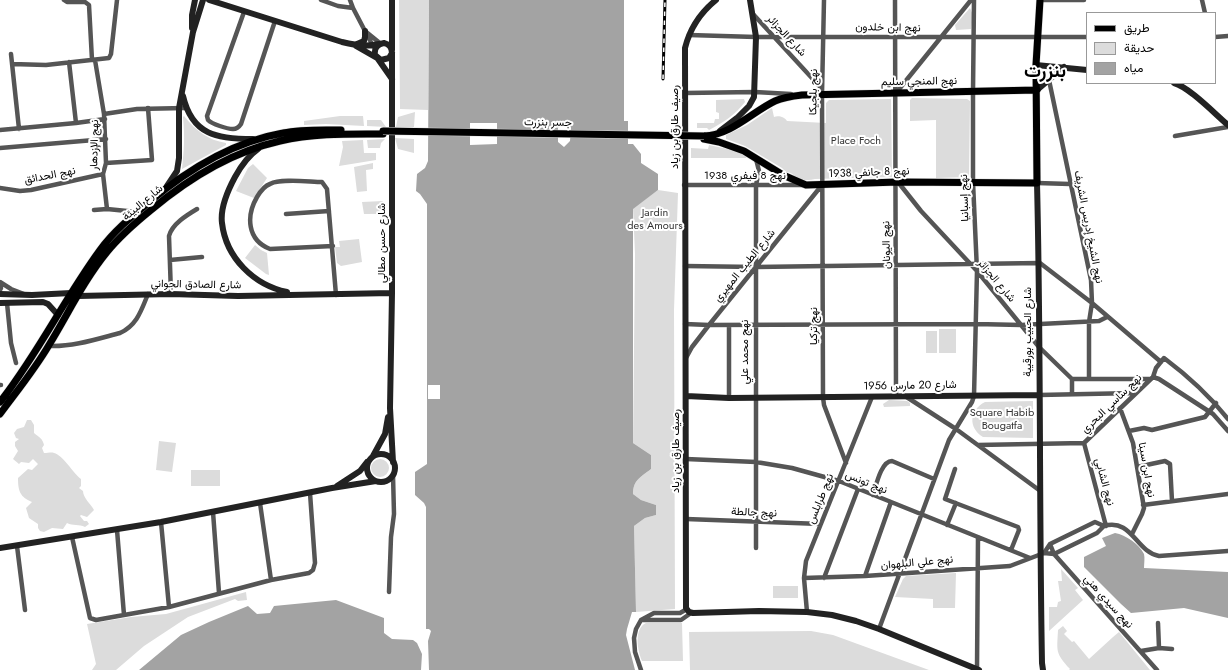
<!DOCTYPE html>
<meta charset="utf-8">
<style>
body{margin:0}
#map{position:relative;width:1228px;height:670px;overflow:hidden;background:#fff;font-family:Jost,Vazirmatn,sans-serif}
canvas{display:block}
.legend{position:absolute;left:1086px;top:12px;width:130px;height:72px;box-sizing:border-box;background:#fff;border:1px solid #999;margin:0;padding:5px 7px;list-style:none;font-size:12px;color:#000}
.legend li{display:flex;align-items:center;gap:8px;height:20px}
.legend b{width:20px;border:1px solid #999}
</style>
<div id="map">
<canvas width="1228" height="670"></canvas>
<ul class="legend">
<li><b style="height:5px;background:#000"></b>طريق</li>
<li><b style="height:11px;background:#dcdcdc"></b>حديقة</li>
<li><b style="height:11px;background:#a3a3a3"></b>مياه</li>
</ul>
</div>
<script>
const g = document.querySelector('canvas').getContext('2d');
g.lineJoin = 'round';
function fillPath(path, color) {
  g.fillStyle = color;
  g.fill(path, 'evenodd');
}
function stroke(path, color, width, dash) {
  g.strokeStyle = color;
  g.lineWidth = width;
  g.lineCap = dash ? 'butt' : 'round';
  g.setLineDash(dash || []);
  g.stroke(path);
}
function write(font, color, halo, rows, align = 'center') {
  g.font = font + ' Jost,Vazirmatn,sans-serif';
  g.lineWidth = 4;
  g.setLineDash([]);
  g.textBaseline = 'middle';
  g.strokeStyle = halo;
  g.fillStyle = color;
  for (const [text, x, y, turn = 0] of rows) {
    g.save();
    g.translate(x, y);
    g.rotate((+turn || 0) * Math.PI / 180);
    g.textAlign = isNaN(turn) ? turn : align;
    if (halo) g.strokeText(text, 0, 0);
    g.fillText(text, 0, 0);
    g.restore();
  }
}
const green = new Path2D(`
 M399,0H429L428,110L400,109Z
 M970,8L973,15L971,29L956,30L955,25Z
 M912,98L967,99L970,101L969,177L936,178V120L910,121V100Z
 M744,99L745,102C736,114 723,123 709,130L707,128H697V123H714L715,119H719V113L716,112V100Z
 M891,99L892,177L815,179C809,181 802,180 796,178C794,174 789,172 786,172L782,168L745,146L726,139V135L747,125L772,108L774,117C778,115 785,117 787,121L826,123V103L829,100Z
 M415,112L414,127H396L398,117Z
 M184,116C196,131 208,140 226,143V145L182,169C184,150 185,137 183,117Z
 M340,116H363L364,126L326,124L304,125V121Z
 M367,120H381L386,127L367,126Z
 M395,138L414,139V153L398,149Z
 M385,139L381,143L380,148H368L367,140Z
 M363,140L364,153H376V160L339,166L343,147L342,141Z
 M709,145L737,151L746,155V158H691V148L708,149Z
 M373,163V169L366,170L367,191L357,192L354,167Z
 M253,164L267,178L254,198L236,191L248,168Z
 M658,190L678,193L674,310L675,609L636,612L634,526L645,518L656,515V505L641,500L633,494C633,480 641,477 651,469V455L633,443L635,254L633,208Z
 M383,201L384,214H364L362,202Z
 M359,239L362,262L341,266L337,263L335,247H340L339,241Z
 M255,245L261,250L267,253L269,275L266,274L245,258Z
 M939,329H956V353H939Z
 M926,331H937V353H926Z
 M889,400L907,401L910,403V406L884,407L883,404Z
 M1033,401V438L983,437C968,428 969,410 985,402Z
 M27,420H31L34,425V433C39,437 43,439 44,445L42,448L44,453C48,453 52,452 54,453C63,455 73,473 81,479V486L79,488L83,491C83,498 91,504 94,510L87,517L81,515L80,516L84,521H87L89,524L85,527C79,524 73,526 67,523L63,529L52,528L44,532L40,531L38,528V524L29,518L26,508L32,502C20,497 18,491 18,478L28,469L32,470L38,464L33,459L29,463L21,462L19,464L13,459L18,451L15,446V442L19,439L16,438L14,433L17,429L24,427Z
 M159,441L176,443L172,472L156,470Z
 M371 468a9 9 0 1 1 18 0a9 9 0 1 1-18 0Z
 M191,470H220V486H191Z
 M1061,569L1078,588L1075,590L1083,600L1049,631V607H1057L1058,602L1061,601L1058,581H1062Z
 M956,573L955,608H933V599L895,597L903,579L906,576Z
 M773,586H798V598H773Z
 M246,592L247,600L238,601L235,599L188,617L144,646L116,670H92L96,664L87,624L131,617L166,614Z
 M646,623H682L683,661H642C638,652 633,629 646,623Z
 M1063,626L1067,631L1064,634L1072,642L1074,641L1089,659L1113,637L1119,632L1150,670H1069L1070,669C1055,653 1057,651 1058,630Z
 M811,631L833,635L929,670H690L689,632Z`);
const water = new Path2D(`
 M429,0H624V121H628V144H633L641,154V163L658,174V190L633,209V443L651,455V469C641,477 633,480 633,494L641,500L656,505V515L645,518L634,526L636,612H632L627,629L626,635L635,670H429L428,641L431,631L429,629H426V507L424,503L415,495V472L427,464V204L420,194L416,191L417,174L425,168L428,161ZM497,123V144L470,145V123ZM563,123H565L571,128L570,141L564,147L558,142V128Z
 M1115,533C1126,535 1139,544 1144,554C1145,558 1144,564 1144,568L1228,572V618L1184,608L1131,613L1121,604L1084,567V557L1106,546L1102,538Z
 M336,600L384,618V633L392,639L413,640L417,643L422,654L421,670H139L181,635L209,622L248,606L257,614L270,613L274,606Z`);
const pier = new Path2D(`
 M428,385H440V399H428Z`);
const street = new Path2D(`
 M64,0L67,2H85L89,5L92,60
 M321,0L338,6L353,8
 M350,0L353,8L365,31
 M824,0L822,94L823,397L824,405L846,463
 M895,0L896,396
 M1040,0H1084
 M1202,0L1205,13
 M244,12L207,116L208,120C212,124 227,129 233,129C237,129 239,127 241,124L275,21
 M753,14L822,89
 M689,35L756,37H1087
 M1215,37L1228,36
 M373,46L365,31L381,44
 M11,54L19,129
 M95,60L104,114
 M69,62L76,123
 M12,64L46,65L109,58L111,54L117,0
 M1049,80L1091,280L1092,303L1089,322V379
 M685,93L755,92L791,94
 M896,93L971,0
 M0,130L76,123L105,119
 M1175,136L1228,127
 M0,148L106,139
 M106,163L152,160L148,108
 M898,182L921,211L977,271L1039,347L1072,379V394
 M1037,183L1070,184
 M684,185H803
 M0,188L20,191L31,190L103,174
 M107,209L103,174L106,163L104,114L137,109L185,108
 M94,210L107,209L137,212
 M286,214L329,211
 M333,246L270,249C247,240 246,216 257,197C260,192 264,186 270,184C281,178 310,182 322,182L327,189L336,295
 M170,260L202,257
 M685,266L756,267L1040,263L1092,303L1161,362
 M0,282L11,289L24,294
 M0,284L1,288L0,290
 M171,294L169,236C172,224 187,215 197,209
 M7,303L11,343L16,363
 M685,324L709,325L976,324L1021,325L1099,321L1107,317
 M729,325V398
 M49,346C73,347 97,339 120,333C137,325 141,311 148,294
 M686,358L692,347L709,325L822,185
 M1153,377L1156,368L1164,358C1188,376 1209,395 1228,419
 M1072,379H1151
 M0,385H1
 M1039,395L1135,393
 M905,396L956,429L1039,490
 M1120,408L1133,443L1144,508L1142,514L1132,534
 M1129,431L1144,428L1152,430L1205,417L1216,403
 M1084,443L1153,377L1159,379L1213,414L1228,431
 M1084,443L1106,526
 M978,445L1084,443
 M686,459L756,462L792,468L839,481L1030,558
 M1137,467L1165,461L1170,464L1172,501
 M955,469L945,499L1018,527L1019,530L1011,550
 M873,495C876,486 881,461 892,461L934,479
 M260,503L271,580
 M1143,505L1228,494
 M213,512L219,593
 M686,519L821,524
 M161,522L169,607
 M947,525L956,503
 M1104,526C1132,518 1136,552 1159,556L1228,551
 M117,530L124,615L169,607L271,580L309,573L313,570L315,563L310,493
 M72,537L90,618L96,620L124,615
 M1050,544L1054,554L1157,670
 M17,546L25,610
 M756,548V185L759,171L756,159
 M1044,553L1050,544L1095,522L1104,526
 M1044,553L1054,554L1097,533L1104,526
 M865,576L891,502
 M804,578L865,576L1010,566L1044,553
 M824,578L858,489
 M389,592L391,537L394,514L393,475
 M807,612L804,578L806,561L872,397
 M641,620H681L691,613
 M1158,623L1159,648
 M879,629L949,440L972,402L974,396L977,271L973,182V92L974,0
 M1141,651L1159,648L1172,649
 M977,669L978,537
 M641,670L635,652L634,638L636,629L641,620L654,613H680L687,609`);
const secondary = new Path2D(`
 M209,0L342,42C354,45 367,47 379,44
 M716,0C700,13 690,28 685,48L686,608L689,612L693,613L759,611L807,612L832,615L856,621L879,629L979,670
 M192,28V15L195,0
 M357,44L364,41L365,37V31
 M356,46L377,58
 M392,50V0
 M392,53L389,58L381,60L375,55C374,49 377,44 384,43C389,44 392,48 392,53V293L390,408L393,462
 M378,59L392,79
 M1036,65L1087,70
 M1174,83C1189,87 1215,114 1228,125
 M1037,90L1064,67
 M183,96C192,135 217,139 253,139
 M720,131L737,118L749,106L754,97L756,37L750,0
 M258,149C248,156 241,166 235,177C228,190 220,208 222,223C226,258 254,285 287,292
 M1037,183C1041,343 1039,503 1042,663L1043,670
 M167,186L177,171L179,158V108L193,32L203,0
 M0,294L32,295L71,293L78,296L171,294L238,296L392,293
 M0,303L43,302L48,304L58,315
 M686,396L729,398L1039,395
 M367 468a14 14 0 1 1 28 0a14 14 0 1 1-28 0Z
 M373,456L385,434L388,417
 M337,486L360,471L367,462
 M0,548L161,522L332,488L376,481`);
const primary = new Path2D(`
 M704,136C731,135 752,112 775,101C784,97 793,96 802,95L1037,90
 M704,139L719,142L744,151L783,175L806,185L898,182L1037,183L1036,65L1040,0
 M0,402C38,354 64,299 100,250C113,232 131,217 148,203C187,170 232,142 283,133C302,129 322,130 341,130
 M0,414C17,391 35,369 49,345C68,314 84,280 107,252C120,236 135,223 151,210C189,178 231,152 280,141C314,133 349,134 383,134`);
const rail = new Path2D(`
 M663,79L665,0`);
const primaryBridge = new Path2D(`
 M383,131L704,136`);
const streetNames = [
 ["نهج ابن خلدون",888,28,1],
 ["شارع الجزائر",786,36,47],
 ["نهج المنجي سليم",919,82,-1],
 ["نهج بلجيكا",814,92,-89],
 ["جسر بنزرت",548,123,1],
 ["رصيف طارق بن زياد",675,127,-90],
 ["نهج الإزدهار",95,145,-89],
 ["نهج 8 جانفي 1938",869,173,-2],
 ["نهج الحدائق",50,176,-11],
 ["نهج 8 فيفري 1938",745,176],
 ["نهج إسبانيا",965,198,-92],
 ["شارع البيئة",143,203,-40],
 ["نهج الشيخ إدريس الشريف",1088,227,79],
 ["شارع حسن مطالي",382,243,-90],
 ["نهج اليونان",887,245,-91],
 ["شارع الطيب المهيري",745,266,-51],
 ["شارع الجزائر",996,281,50],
 ["شارع الصادق الجواني",196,285,1],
 ["نهج تركيا",814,326,-90],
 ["شارع الحبيب بورقيبة",1028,332,-90],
 ["نهج محمد علي",745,352,-90],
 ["شارع 20 مارس 1956",910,386,-1],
 ["نهج ساسي البحري",1112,404,-44],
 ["رصيف طارق بن زياد",676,451,-90],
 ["نهج ابن سينا",1146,470,80],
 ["نهج الشابي",1104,482,75],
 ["نهج تونس",866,483,22],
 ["نهج طرابلس",821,499,-68],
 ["نهج جالطة",754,513,2],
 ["نهج علي البلهوان",917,563,-5],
 ["نهج سيدي هني",1108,602,48]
];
const parkNames = [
 ["Place Foch",856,141],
 ["Jardin",655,213],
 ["des Amours",655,226],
 ["Square Habib",1002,413],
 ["Bougatfa",1002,426]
];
const townNames = [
 ["بنزرت",1045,72]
];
fillPath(green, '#dcdcdc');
fillPath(water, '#a3a3a3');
fillPath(pier, '#fff');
stroke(primary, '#dbdbdb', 8);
stroke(street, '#555', 4.5);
stroke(secondary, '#222', 6);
stroke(primary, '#000', 7);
stroke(rail, '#000', 3);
stroke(rail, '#fff', 1.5, [4.5]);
stroke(primaryBridge, '#dbdbdb', 8, []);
stroke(primaryBridge, '#000', 7);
write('11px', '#000', '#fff', streetNames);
write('11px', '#333', '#fff', parkNames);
write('bold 19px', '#000', '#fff', townNames);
</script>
